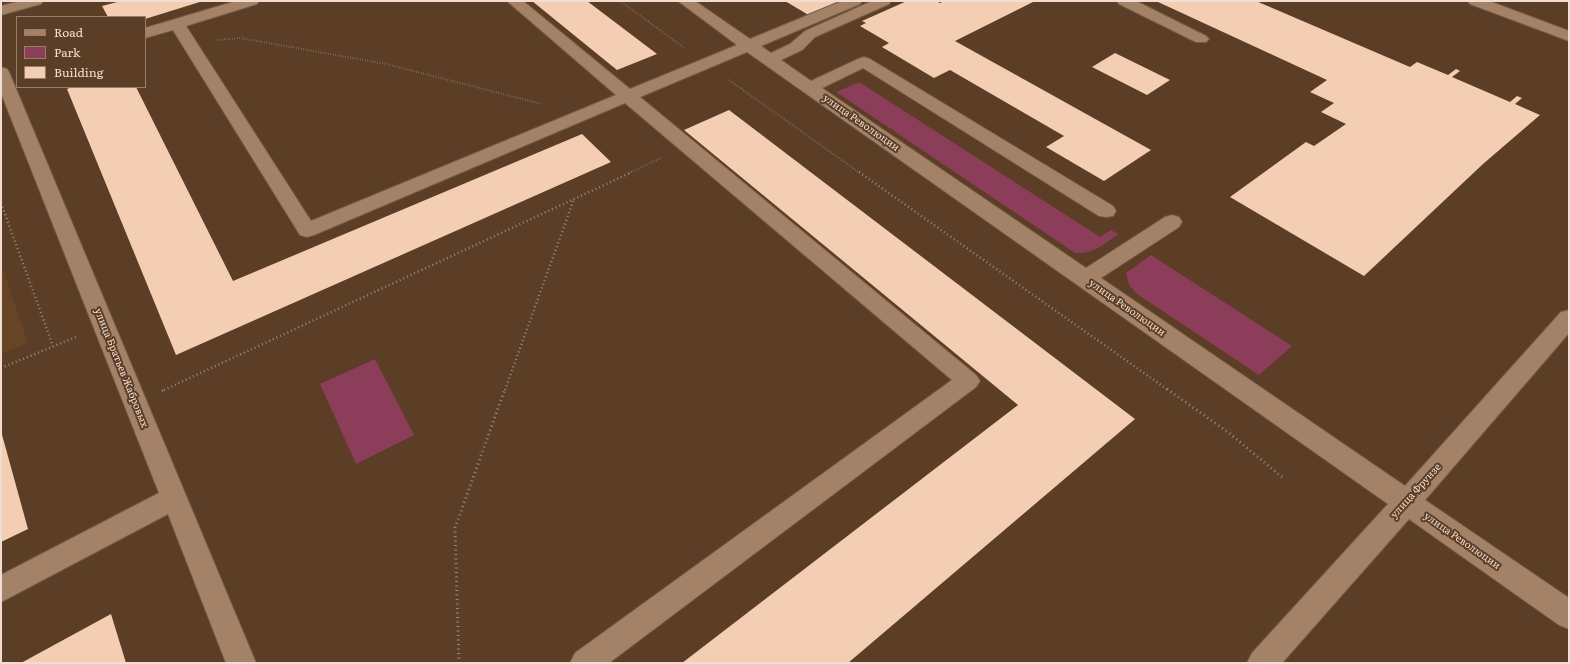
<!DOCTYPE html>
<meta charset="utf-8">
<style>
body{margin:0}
#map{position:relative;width:1570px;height:664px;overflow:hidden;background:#5c3d25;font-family:Literata,serif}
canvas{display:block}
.frame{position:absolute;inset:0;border:2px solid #f1ded0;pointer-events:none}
.legend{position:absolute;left:16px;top:16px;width:130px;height:72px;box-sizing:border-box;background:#5c3d25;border:1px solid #987d69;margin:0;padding:5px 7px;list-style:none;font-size:12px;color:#f1ded0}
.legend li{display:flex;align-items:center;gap:8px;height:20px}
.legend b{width:20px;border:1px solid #987d69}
</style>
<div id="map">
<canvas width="1570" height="664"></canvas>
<div class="frame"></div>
<ul class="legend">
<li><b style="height:5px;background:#a48268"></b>Road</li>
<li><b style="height:11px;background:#8c3d5a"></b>Park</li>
<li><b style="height:11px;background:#f3ceb2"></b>Building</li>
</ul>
</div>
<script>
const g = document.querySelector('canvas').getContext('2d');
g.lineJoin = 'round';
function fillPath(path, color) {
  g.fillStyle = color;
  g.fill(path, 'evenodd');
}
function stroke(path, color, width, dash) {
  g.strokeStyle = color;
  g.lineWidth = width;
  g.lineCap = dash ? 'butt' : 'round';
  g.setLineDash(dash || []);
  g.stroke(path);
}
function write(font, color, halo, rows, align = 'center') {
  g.font = font + ' Literata,serif';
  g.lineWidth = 4;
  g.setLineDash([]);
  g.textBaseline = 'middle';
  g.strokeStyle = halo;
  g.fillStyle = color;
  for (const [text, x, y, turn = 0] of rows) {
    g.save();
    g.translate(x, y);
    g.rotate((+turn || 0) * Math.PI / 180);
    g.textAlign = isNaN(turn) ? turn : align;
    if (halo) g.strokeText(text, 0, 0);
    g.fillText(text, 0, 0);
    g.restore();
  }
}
const built = new Path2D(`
 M1,264L28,343L1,354Z`);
const green = new Path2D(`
 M859,82L1100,237L1111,230L1118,234C1104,244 1092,255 1075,253L836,92Z
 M1151,255L1292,346L1259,375L1137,294L1129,285L1126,273Z
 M375,359L414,435L356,464L320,384Z`);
const building = new Path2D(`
 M121,1H203L145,19V17H108L102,6Z
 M532,1H587L657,54L617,70Z
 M785,1H850L812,17Z
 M907,1H936L940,3L945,1H1035L955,41L1151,150L1104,181L1046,147L1064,136L950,70L934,78L882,47L889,43L860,26L866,23L862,21Z
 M1159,1H1256L1410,67L1417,62L1448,75L1456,69L1460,71L1452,77L1510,102L1517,96L1522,98L1515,104L1540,115L1483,164L1364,276L1230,197L1306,142L1314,146L1346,124L1321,112L1334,103L1310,92L1327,80L1158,2Z
 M1115,53L1170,80L1147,95L1092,67Z
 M72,87H136L233,281L582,134L611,162L176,355L67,89Z
 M729,110L1135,419L848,663H682L1018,405L684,130Z
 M1,431L28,529L1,542Z
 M111,614L126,663H21Z`);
const pathFar2 = new Path2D(`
 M620,1L683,47
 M217,40L240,38L386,64L542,104
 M729,80L860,173
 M629,173L661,158`);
const pathFar1 = new Path2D(`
 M859,172L1168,390
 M1,203L53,346
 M1,368L76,337
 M164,390L632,172
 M505,390L574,199`);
const path = new Path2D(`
 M1167,389L1229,433L1282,477
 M162,391L166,389
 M459,663L455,528L505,389`);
const minor = new Path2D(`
 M20,1H43L41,4L1,15V6Z
 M236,1H259L257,4L186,26L311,221L616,95L507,1H523L630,89L737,45L678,1H695L750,39L842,1H862L860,4L761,46L771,53L790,44L805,31L872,1H891L889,4L815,37L802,50L781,60L811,81L858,59L864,57L870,59L1113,206L1116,211L1113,216L1106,217L1099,216L863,68L822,88L1086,268L1165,217L1172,215L1179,217L1182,222L1179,227L1101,278L1405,486L1561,312L1569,310V333L1425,500L1569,598V629L1559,625L1409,519L1282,663H1247L1252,653L1388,504L747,52L640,97L976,375L980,381L976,387L609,663H570L575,653L952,380L625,103L314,235L307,237L300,235L173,30L145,38V28Z
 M1117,1H1136L1206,36L1209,39L1206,42H1196L1119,4Z
 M1468,1H1489L1569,31V41L1470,4Z
 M1,67L7,69L9,72L256,663H226L168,514L1,602V575L159,493L1,93Z`);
const streetNames = [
 ["улица Революции",861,123,35],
 ["улица Революции",1127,308,35],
 ["улица Братьев Жабровых",121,368,68],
 ["улица Фрунзе",1416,491,-48],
 ["улица Революции",1462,541,35]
];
fillPath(built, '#684426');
fillPath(green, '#8c3d5a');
fillPath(building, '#f3ceb2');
stroke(minor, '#755b45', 2);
stroke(pathFar2, '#a18874', 2, [0.5, 2]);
stroke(pathFar1, '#a18874', 2.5, [1, 3]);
stroke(path, '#a18874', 3, [1, 3.5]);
fillPath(minor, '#a48268');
write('10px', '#f1ded0', '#5c3d25', streetNames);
</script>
